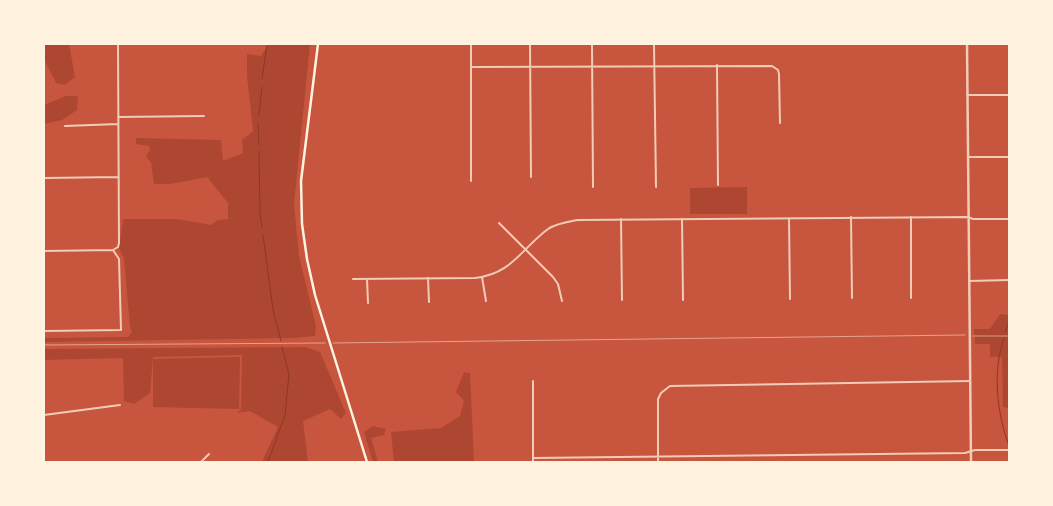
<!DOCTYPE html>
<style>
body{margin:0}
#map{position:relative;width:1053px;height:506px;overflow:hidden;background:#c8553d;font-family:"PT Sans",sans-serif}
canvas{display:block}
.frame{position:absolute;inset:0;border:45px solid #fff3e0;pointer-events:none}
</style>
<div id="map">
<canvas width="1053" height="506"></canvas>
<div class="frame"></div>
</div>
<script>
const g = document.querySelector('canvas').getContext('2d');
g.lineJoin = 'round';
function fillPath(path, color) {
  g.fillStyle = color;
  g.fill(path, 'evenodd');
}
function stroke(path, color, width, dash) {
  g.strokeStyle = color;
  g.lineWidth = width;
  g.lineCap = dash ? 'butt' : 'round';
  g.setLineDash(dash || []);
  g.stroke(path);
}
const green = new Path2D(`
 M44,44H71H69L75,77L65,85L56,83L44,59Z
 M269,44H310L294,204L299,256L316,326L315,336L293,338L44,342V338L128,337L132,332L130,327L124,258L119,249L123,219H177L211,225L218,220L228,219V203L207,177L170,184H154L151,162L146,157L150,150L149,146L136,144V138L221,140L223,161L243,153L242,140L253,131L247,76V54L261,56Z
 M66,96H78L77,110L62,120L44,124V105Z
 M747,187V214H690V188Z
 M1000,314L1009,315V408L1003,407L1002,357H990V344H975L974,329H990Z
 M305,347L320,352L346,413L341,419L330,409L303,421L308,462H262L278,427L250,411L237,413L241,409L242,355L153,357L150,393L134,404L124,401L123,358L44,360V349Z
 M240,357L239,409L153,407V359Z
 M464,372L470,373L474,462H394L391,432L441,428L460,416L464,401L456,392Z
 M373,426L386,429L384,435L371,438L378,462H373L364,432Z`);
const stream = new Path2D(`
 M262,79L267,44
 M259,115L262,87
 M258,123L259,145
 M259,152L260,213L262,228
 M263,235L273,310L281,341
 M1005,332L1009,322
 M1004,338C992,372 997,413 1009,446
 M268,462L285,415L289,374L282,347`);
const path = new Path2D(`
 M973,336H1009
 M333,343L965,335
 M44,345L325,343`);
const minor = new Path2D(`
 M471,44V181
 M530,44L531,177
 M592,44L593,187
 M654,44L656,187
 M717,65L718,185
 M471,67L772,66L778,70L779,74L780,123
 M967,95H1009
 M118,117L204,116
 M65,126L118,124
 M968,157H1009
 M44,178L118,177
 M851,217L852,298
 M911,217V298
 M621,219L622,300
 M682,219L683,300
 M789,219L790,299
 M499,223L553,277L558,284L562,301
 M113,250L118,247L119,243L118,44
 M44,251L113,250
 M482,277L486,301
 M428,278L429,302
 M353,279L475,278C512,274 521,249 548,229C557,223 567,222 578,220L968,217L973,219H1009
 M367,279L368,303
 M969,281L1009,280
 M44,331L121,330L119,259L113,250
 M533,381V462
 M44,415L120,405
 M533,458L965,453L975,450H1009
 M201,462L209,454
 M658,462V399L661,393L670,386L970,381`);
const tertiary = new Path2D(`
 M967,44L971,462`);
const secondary = new Path2D(`
 M318,44L301,181L302,224L307,259L315,295L367,462`);
fillPath(green, '#ae4732');
stroke(stream, '#8f3625', 1);
stroke(path, '#fff3e0', 0.5);
stroke(minor, '#f1ccb7', 2);
stroke(tertiary, '#f1ccb7', 2.5);
stroke(secondary, '#fff3e0', 2.5);
</script>
